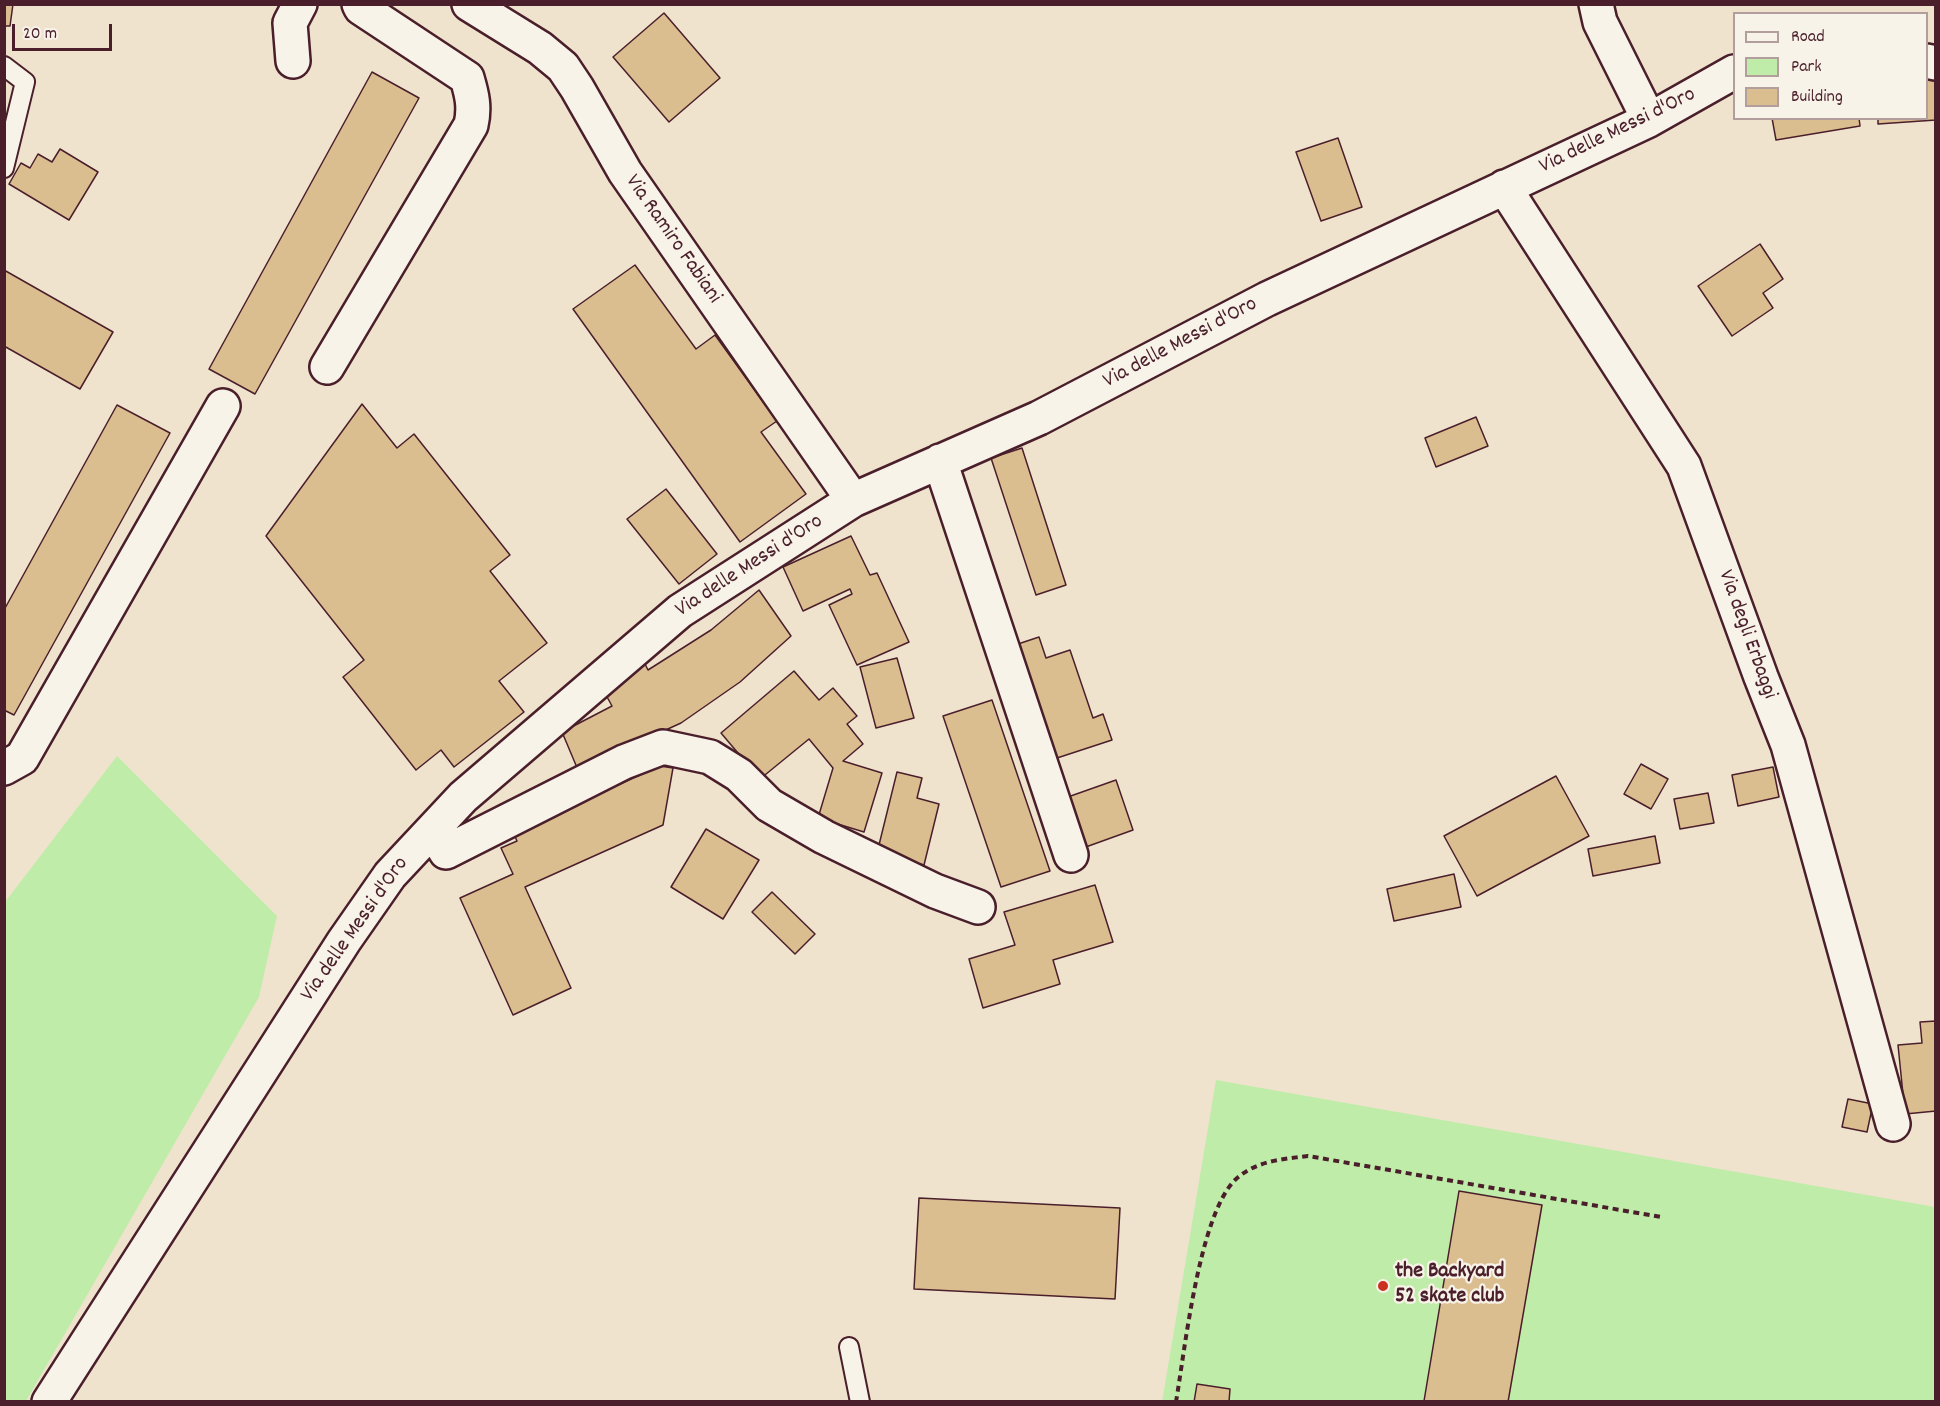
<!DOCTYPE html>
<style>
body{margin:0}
#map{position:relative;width:1940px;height:1406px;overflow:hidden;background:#efe3ce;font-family:Dekko,sans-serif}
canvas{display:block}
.frame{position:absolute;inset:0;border:6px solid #4a1f2b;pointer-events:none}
.legend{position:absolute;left:1733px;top:12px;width:195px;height:108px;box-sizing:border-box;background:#f7f3e8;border:2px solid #b29e9c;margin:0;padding:8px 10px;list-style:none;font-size:18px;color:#4a1f2b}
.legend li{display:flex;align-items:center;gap:12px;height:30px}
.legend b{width:30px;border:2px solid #b29e9c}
.scale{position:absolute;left:12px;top:24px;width:100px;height:27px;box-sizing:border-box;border:3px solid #4a1f2b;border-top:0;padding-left:8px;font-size:18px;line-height:21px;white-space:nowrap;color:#4a1f2b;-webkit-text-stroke:4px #f7f3e8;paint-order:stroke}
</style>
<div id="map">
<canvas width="1940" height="1406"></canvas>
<div class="frame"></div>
<ul class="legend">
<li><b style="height:8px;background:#f7f3e8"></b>Road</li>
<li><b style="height:16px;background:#c0eca9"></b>Park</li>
<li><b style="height:16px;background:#dbbe90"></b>Building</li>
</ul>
<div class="scale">20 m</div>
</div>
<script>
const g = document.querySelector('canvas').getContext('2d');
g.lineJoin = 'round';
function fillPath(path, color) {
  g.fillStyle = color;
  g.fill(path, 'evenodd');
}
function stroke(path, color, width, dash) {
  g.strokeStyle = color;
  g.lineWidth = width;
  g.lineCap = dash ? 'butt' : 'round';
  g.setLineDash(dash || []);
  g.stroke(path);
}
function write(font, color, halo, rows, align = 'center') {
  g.font = font + ' Dekko,sans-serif';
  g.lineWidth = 4.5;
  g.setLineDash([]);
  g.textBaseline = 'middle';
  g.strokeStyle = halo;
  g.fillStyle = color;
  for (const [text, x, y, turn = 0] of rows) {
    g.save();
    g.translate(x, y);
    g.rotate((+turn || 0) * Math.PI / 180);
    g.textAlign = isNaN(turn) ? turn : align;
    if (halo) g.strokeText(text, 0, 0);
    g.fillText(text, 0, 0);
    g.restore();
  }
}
const green = new Path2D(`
 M117,756L277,916L259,997L26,1401H5V902Z
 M1216,1080L1935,1207V1401L1162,1402Z`);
const building = new Path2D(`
 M4,4H13L10,26H4Z
 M664,13L720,78L669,122L613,57Z
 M372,72L419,98L255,394L209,369Z
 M1926,79L1936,81V120L1878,124V118H1926Z
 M1772,118H1859L1860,126L1776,140Z
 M1338,138L1362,207L1321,221L1296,152Z
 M60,149L98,172L69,220L9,184L21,163L30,168L38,154L52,162Z
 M1760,244L1783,279L1763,293L1773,308L1732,336L1698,286Z
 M635,265L696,349L715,335L777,421L761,432L806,494L740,542L573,309Z
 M4,270L113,332L80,389L4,346Z
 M362,404L397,448L414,434L510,555L490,571L547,643L499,681L524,712L454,767L441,750L416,770L343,677L364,660L266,536Z
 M117,405L170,433L14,715L4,710V610Z
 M1476,417L1488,446L1436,467L1425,438Z
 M1022,448L1066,585L1036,595L991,458Z
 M666,489L717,554L679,584L627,519Z
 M851,536L870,575L877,573L909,642L857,665L829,605L852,594L850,589L803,611L783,567Z
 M759,590L791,636L740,682L681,723L578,770L562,732L612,706L606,695L644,662L648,670L711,630Z
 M1039,637L1046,658L1070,650L1093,718L1103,714L1112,740L1054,759L1015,645Z
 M897,658L914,718L876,728L860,667Z
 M794,671L819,700L833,688L857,716L847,724L863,744L843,761L882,773L864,832L818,818L833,768L809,739L760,779L721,733Z
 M992,700L1050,871L1001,887L943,716Z
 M1641,764L1668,779L1651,809L1624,794Z
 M660,766L673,768L663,825L525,887L571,988L513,1015L460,898L513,874L501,848L517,841L513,832Z
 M1773,767L1779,797L1738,806L1732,775Z
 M897,772L922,778L917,798L939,804L924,865L877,853Z
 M1556,776L1589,836L1477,896L1444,836Z
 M1116,780L1133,830L1083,848L1065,798Z
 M1708,793L1714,823L1680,829L1674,799Z
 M706,829L759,860L723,919L671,887Z
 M1655,836L1660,863L1593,876L1588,849Z
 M1454,874L1461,907L1394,921L1387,889Z
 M1095,885L1113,942L1053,960L1060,984L983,1008L969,959L1015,945L1004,912Z
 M772,892L815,934L795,954L752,912Z
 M1936,1021V1111L1905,1114L1898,1045L1922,1043L1920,1022Z
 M1848,1099L1873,1104L1867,1132L1842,1127Z
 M1459,1191L1542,1205L1508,1402L1424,1401Z
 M919,1198L1120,1208L1115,1299L914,1289Z
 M1197,1384L1230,1389L1229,1402H1194Z`);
const path = new Path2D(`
 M1176,1402C1185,1349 1199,1216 1235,1180C1255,1161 1282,1159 1308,1156L1661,1217`);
const service = new Path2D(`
 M4,66L25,82L4,168
 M849,1347L860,1402`);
const minor = new Path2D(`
 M469,4L540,48L563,67L577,88L625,172L853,500
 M1596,4L1600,22L1649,120
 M293,61L290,23L300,4
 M1926,61L1936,63
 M1504,187L1684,466L1761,677L1788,745L1893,1124
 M327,367L471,125C475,107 472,95 467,78L361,8L359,4
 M940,461L1071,855
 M4,768L22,758L223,406
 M433,830L446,852L624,762L663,747L710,757L739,775L769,805L824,837L935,891L978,907
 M49,1402L344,941L390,875L463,797L680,611L853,500L1039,418L1267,299L1649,120L1734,72`);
const markers = [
 [1383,1286,6,"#c8321e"]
];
const streetNames = [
 ["Via delle Messi d'Oro",1618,132,-26],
 ["Via Ramiro Fabiani",672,240,55],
 ["Via delle Messi d'Oro",1181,344,-28],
 ["Via delle Messi d'Oro",750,567,-33],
 ["Via degli Erbaggi",1746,635,70],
 ["Via delle Messi d'Oro",356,930,-55]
];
const poiNames = [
 ["the Backyard",1395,1273],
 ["52 skate club",1395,1298]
];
fillPath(green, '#c0eca9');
fillPath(building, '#dbbe90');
stroke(building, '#4a1f2b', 1.5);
stroke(service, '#4a1f2b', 22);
stroke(minor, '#4a1f2b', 38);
stroke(path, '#4a1f2b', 4, [6, 4.5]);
stroke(service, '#f7f3e8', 18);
stroke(minor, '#f7f3e8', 33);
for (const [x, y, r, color] of markers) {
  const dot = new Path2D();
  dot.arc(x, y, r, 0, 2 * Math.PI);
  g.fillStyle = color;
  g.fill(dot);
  stroke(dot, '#f7f3e8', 2);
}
write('22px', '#4a1f2b', '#f7f3e8', streetNames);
write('bold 22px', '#4a1f2b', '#f7f3e8', poiNames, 'left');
</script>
